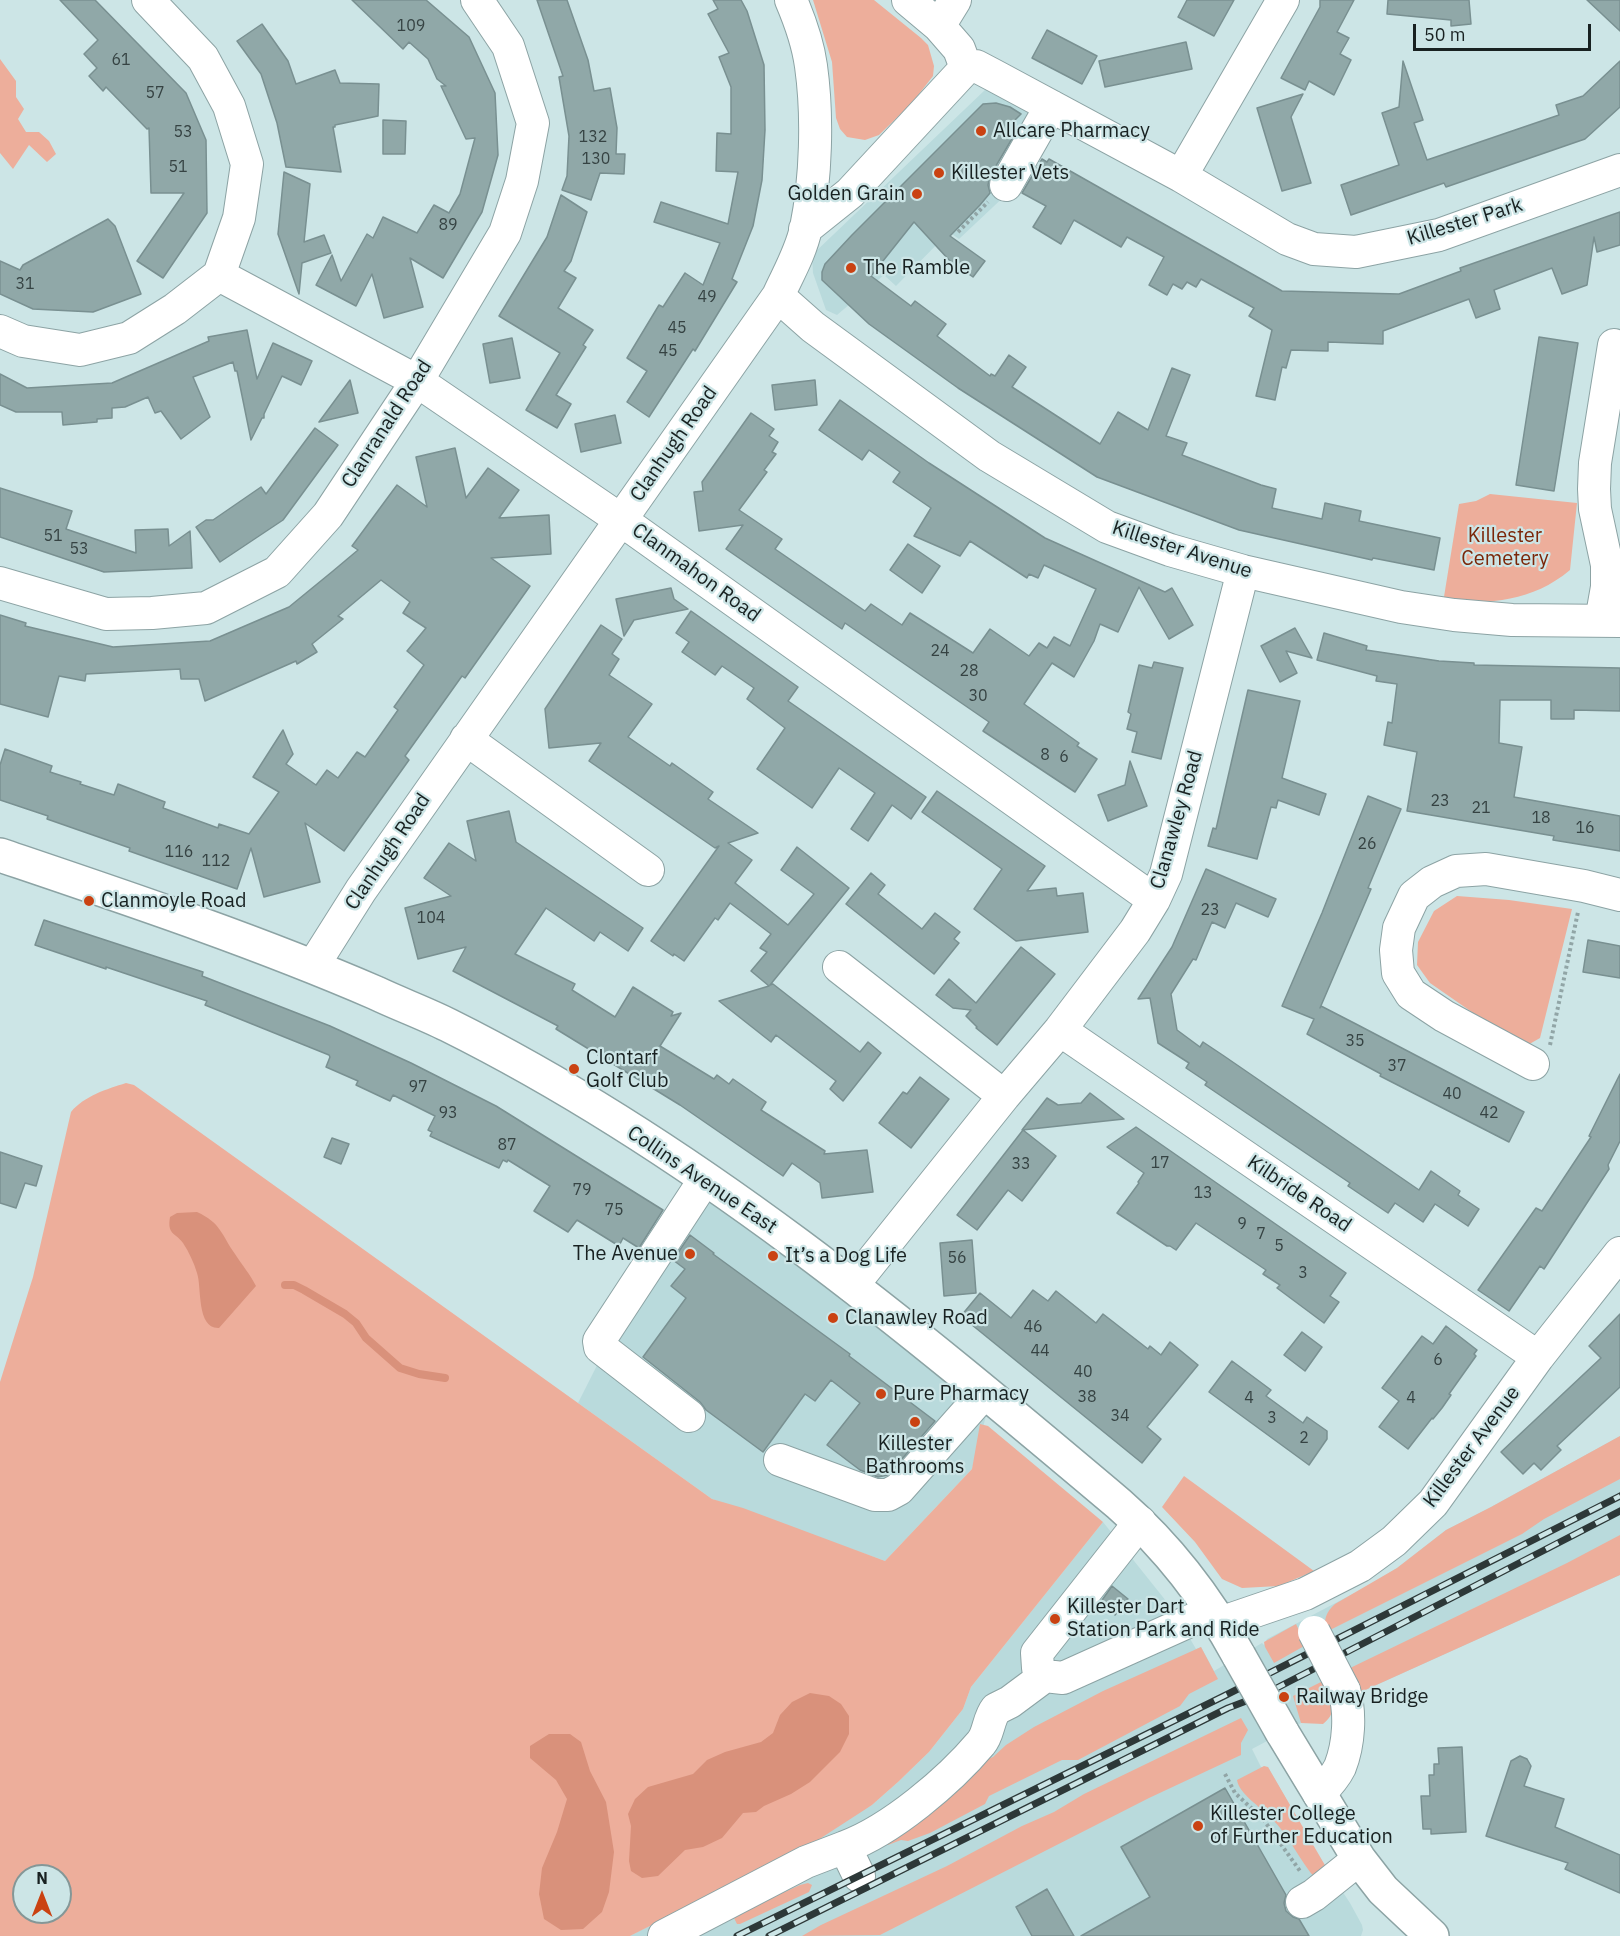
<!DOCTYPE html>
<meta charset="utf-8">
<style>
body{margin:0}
#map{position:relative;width:1620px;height:1936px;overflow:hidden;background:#cce5e6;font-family:"IBM Plex Sans",sans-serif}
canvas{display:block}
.north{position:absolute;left:12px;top:1864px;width:60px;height:60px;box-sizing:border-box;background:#cce5e6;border:2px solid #849797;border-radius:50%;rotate:0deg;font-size:16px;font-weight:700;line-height:24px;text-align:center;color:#182121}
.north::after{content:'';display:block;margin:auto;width:21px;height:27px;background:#ca4212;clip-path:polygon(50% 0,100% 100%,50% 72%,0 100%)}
.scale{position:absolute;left:1413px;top:24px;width:178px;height:27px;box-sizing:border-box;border:3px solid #182121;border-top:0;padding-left:8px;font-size:18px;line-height:21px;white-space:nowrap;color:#182121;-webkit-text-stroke:4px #cce5e6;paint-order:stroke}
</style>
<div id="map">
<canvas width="1620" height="1936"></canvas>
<div class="north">N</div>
<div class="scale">50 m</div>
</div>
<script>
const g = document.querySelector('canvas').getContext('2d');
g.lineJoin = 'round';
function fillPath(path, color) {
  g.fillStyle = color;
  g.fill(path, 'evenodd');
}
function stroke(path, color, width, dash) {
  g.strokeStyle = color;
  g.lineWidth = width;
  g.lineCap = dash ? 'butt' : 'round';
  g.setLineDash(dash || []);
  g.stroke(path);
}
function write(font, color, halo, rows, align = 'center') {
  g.font = font + ' "IBM Plex Sans",sans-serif';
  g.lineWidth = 4.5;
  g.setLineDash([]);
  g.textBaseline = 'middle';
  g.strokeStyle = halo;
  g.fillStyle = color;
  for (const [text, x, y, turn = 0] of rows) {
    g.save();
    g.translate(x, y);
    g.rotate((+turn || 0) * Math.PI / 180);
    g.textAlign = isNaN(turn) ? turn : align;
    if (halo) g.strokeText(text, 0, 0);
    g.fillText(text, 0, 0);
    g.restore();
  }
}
const built = new Path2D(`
 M986,89L1057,121L1010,191L959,239L949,232L896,286L884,275L837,315L826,310L813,273L812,255Z
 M689,1183L987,1412L972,1469L885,1561L712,1499L578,1403Z
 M1620,1436V1575L1352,1696L1252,1749L1261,1767H1268L1317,1853L1350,1903L1362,1925L1363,1930L1361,1936H630L690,1905L872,1805L898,1782L929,1752L963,1709L971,1687L1103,1522L1174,1611L1196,1649L1201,1647L1214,1671L1262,1643L1264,1645L1267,1639L1364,1588L1397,1568L1446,1530L1491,1507Z`);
const green = new Path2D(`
 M813,0H874L921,38L928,45L934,66L933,76L912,103L879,135L865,140L847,137L840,129L836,118L832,62Z
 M0,59L16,81V97L24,109L18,119L26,132H39L49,141L56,154L47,162L29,145L13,169L0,153Z
 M1490,494L1577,503L1570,570C1532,602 1491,603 1443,603L1459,504L1476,501Z
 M1457,896L1509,900L1572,909L1540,1038L1526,1046L1515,1042L1430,983L1417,965L1418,942L1434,911Z
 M126,1083L134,1085L712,1499L743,1508L885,1561L972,1469L980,1424L988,1426L1103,1522L971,1687L963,1709L929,1752L898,1782L872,1805L804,1849L630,1936H0V1382L33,1277L71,1112C84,1096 107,1089 126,1083ZM24,1876H60V1912H24Z
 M1620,1436V1479L1544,1519L1522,1534L1326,1632C1323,1620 1326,1612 1335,1604L1397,1568L1446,1530L1491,1507Z
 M1184,1476L1314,1571L1279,1586L1242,1588L1222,1579L1195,1542L1162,1507Z
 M1620,1535V1575L1352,1696L1346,1670L1567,1563Z
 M1296,1624L1306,1645L1274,1663L1265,1647L1264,1642Z
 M1201,1647L1218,1679L1189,1694L1180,1706L1078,1760H1062L989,1796L985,1804L930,1833L908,1841L901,1840L888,1845H882L974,1765L993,1757L1006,1745L1034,1727L1103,1691Z
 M1325,1680C1330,1698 1340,1711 1323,1724L1301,1723L1293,1696Z
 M1241,1718L1248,1730L1241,1743V1755L1149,1798L880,1935L802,1936L821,1925L947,1866L1022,1826L1054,1812L1084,1794Z
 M1264,1766L1268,1767L1326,1867L1316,1879C1300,1862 1290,1836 1271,1818C1261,1807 1239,1794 1237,1780Z
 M808,1883L812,1885L809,1892L740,1924H737L734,1918L736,1914L800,1885Z`);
const water = new Path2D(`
 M197,1212C221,1223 221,1234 235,1254C242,1265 250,1274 256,1286L219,1328C196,1329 202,1287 197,1273C194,1263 189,1252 183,1243C175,1232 167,1235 170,1217L177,1213Z
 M810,1693L829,1696L841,1704L849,1716V1734L840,1752L810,1782L791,1794L764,1806L756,1812L743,1813L722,1838L703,1847L685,1850L658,1876L642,1878L631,1871L629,1861L631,1826L628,1814L635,1799L648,1787L693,1774L707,1760L725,1752L761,1742L773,1733L780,1715L792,1702Z
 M549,1734H570L581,1742L590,1771L606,1802L614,1852L609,1892L602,1912L583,1929L561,1930L544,1919L539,1894L542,1868L557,1832L567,1799L556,1780L530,1758V1746Z`);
const stream = new Path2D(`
 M285,1285H294L304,1290L345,1314L356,1323L366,1338L400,1368L419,1374L445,1378`);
const building = new Path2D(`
 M60,0H95L186,93L206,140L207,213L163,278L137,261L184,193H151L149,128L147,129L106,87L103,91L89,76L97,68L84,54L98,40Z
 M352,0H426L469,37L495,93L498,155L482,212L443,278L410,258L423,307L384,318L372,274L356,306L316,285L332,255L341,281L367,234L373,238L383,217L417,233L434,205L449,213L460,194L475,138L466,139L441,86H446L437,79L428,59L409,42L403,49Z
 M537,0H567L588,60L594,91L610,88L617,128L616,154H625L624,174L600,173L591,200L562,190L567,176L569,136L559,77L563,76Z
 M713,0H741L747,11L764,65L765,130L762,180L753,226L732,279L737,282L695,351L693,349L649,417L627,402L647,371L627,358L659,305L663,307L685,273L703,285L720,243L654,222L661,202L728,224L738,172L716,171L717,133L731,134V87L719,57L729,53L708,14L718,9Z
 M1187,0H1234L1214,36L1178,17Z
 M1320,0H1354L1337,32L1349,38L1340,54L1351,60L1334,95L1309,81L1305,90L1281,78L1320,7Z
 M1388,0H1469L1471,24L1451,26V20L1387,14Z
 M1587,0H1620V31Z
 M262,24L288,61L296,84L335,70L340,83L379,84L378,116L335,125V127H333L341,172L286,167L277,123L261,74L237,41Z
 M1047,30L1097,56L1082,84L1032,58Z
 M1186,42L1192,69L1105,87L1099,61Z
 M1403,61L1423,120L1414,123L1427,160L1559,115L1556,105L1583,96L1620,61V107L1585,139L1446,187L1444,183L1351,215L1341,185L1399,165L1382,113L1399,107Z
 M1303,94L1291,117L1311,183L1282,191L1257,108Z
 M996,103L1010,107L1021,114L1005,130L1013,137L990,176L988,185L990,193L980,205L950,236L985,261L973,277L950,261L914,222L871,276L911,306L915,301L946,324L937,336L990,376L991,374L995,376L1009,355L1026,367L1012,387L1100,444L1118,412L1148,430L1172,368L1190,375L1166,436L1187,443L1182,455L1261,485L1276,489L1272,508L1322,519L1325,503L1361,511L1359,521L1440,538L1434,570L1373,558L1372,560L1239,530L1097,477L958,388L869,324L822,280V272L825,264L852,235L983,104Z
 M383,120L406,121L405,154H383Z
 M1042,159L1047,162L1049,159L1282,291L1399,294L1461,271L1460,268L1620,212V245L1597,252L1594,237L1587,285L1562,294L1552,268L1494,290L1500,309L1476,318L1469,299L1383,331V344L1328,342V351L1291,350L1286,368L1282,367L1275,400L1256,396L1272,330L1249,316L1254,308L1201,279L1196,287L1187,282L1182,289L1173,284L1167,295L1149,285L1164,257L1127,237L1121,247L1074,220L1061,244L1033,227L1046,206L1022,193Z
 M284,172L310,184L304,242L324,235L331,253L302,263L299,294L278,234Z
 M561,195L587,212L571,261L564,271L576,278L558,308L593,330L583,345L586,347L556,395L571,404L557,428L526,410L560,353L499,316L547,237Z
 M108,219L115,226L141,294L93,312L33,309L0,294V261L20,270L23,265Z
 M247,330L257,379L273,343L312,361L301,385L282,376L264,414V418H262L251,440L237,371H235L233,362L193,377L210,417L181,439L161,411L155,413L148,397L125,407L112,408V418L97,419V422L63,425L62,412H16L0,405V374L27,388L112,383L209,341L208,337Z
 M1539,337L1578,343L1554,491L1516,485Z
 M512,338L520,378L490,383L483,344Z
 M350,380L358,413L319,422Z
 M815,380L817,405L775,410L772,385Z
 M840,400L929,463L1045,538L1165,592L1172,588L1193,625L1169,639L1139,587L1118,632L1100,624L1094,641L1074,677L1052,663L1024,704L1079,743L1077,746L1097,759L1075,792L983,731L989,722L845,623L842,629L726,549L743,525L699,531L694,492L703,491L702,482L751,413L774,429L769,436L778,442L772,452L776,454L764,470L767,472L739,510L782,539L775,549L865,611L871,604L902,625L910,613L973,653L990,629L1029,656L1039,643L1047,648L1054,637L1070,646L1096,589L1044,565L1038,578L1029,574L1027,578L970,541L960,556L914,536L931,508L893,482L900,472L869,450L862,460L819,430Z
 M615,415L621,443L581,452L575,424Z
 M315,428L338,445L283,520L220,562L196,527L206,520H213L261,487L266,494Z
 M455,448L466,498L488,468L519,490L499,518L549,515L551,554L491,558L530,586L465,678L462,676L405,756L409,760L344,851L305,823L320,882L264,897L251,848L237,889L129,851L130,848L47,819L48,816L0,800V765L5,749L52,766L50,772L81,782L80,784L114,795L118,784L165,802L163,808L218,828L219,824L249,834L279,792L253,777L283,730L293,754L286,764L316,785L327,770L338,778L357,752L365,757L398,710L394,707L424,665L407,651L426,628L403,613L410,602L381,580L338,616L343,619L312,644L317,652L297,664L296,661L205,701L199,679H181L180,669L86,674L85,681L59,676L48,717L0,704V615L26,623L25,626L113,647L210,641L289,607L333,571L358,550L352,546L397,485L427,507L416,457Z
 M0,488L72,511L66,529L136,553L135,530L168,529L169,546L190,531L192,568L104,572L0,537Z
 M908,544L940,566L922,593L890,570Z
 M671,588L674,599L688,609L634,620L624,636L616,599Z
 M691,611L798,687L788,701L926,797L911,819L892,805L868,841L851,829L875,793L839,768L812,808L757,769L785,728L747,699L754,688L722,666L715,675L682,652L689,642L676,633Z
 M601,625L622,639L612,654L619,659L609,675L652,704L628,737L670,766L672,763L713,792L708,799L758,833L728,843L752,860L735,883L788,925L814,894L781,870L797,847L849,888L770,985L773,984L860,1052L868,1042L881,1053L843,1101L830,1089L836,1081L776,1035L771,1042L719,1001L769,986L751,971L767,952L760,948L771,934L730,903L718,920L715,918L684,961L674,954L673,956L651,941L719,846L715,848L589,761L601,743L549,748L545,709Z
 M1295,628L1312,658L1286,651L1297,673L1280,682L1261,646Z
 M1324,633L1367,646L1366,650L1439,661L1474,663V665L1620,668V711L1574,710V719H1551V700H1500L1499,743L1522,747L1514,797L1620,816V851L1553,840L1554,836L1407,811L1417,752L1384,745L1388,722L1392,723L1397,684L1376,681L1377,676L1317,660Z
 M1154,662L1183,668L1161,759L1132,752L1137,732L1127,729L1131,714L1128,712L1139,665L1152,668Z
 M1248,690L1300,701L1282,778L1326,794L1319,815L1278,800L1276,808L1271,807L1257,859L1208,846L1213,828L1216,829Z
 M1130,761L1147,806L1108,821L1098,795L1125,785Z
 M937,791L1045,866L1027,891L1056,888L1057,896L1083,893L1088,932L1016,941L974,909L1002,869L922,812Z
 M1368,796L1401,809L1368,888L1371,889L1320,1008L1321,1006L1356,1024L1524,1112L1509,1142L1380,1076L1381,1074L1307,1034L1314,1019L1282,1006L1322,913Z
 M509,811L516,842L643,928L628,951L600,932L594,941L546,908L515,954L575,984L572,990L615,1017L633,987L673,1012L671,1016L681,1013L660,1046L714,1079L717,1075L729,1084L733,1079L766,1102L761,1110L825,1151L824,1154L867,1150L873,1192L822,1198L820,1183L792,1163L783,1176L680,1105L556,1029L558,1026L453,971L466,947L418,959L405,908L451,896L424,878L449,843L476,861L467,821Z
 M1206,869L1276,899L1268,917L1236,903L1225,928L1212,922L1196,960L1193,959L1171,994L1177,1030L1200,1047L1203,1042L1224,1056L1419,1190L1431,1171L1460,1191L1458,1195L1479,1209L1468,1226L1435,1204L1423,1222L1395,1203L1388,1213L1348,1186L1350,1183L1205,1085L1207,1082L1186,1068L1189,1063L1158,1043L1150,998L1138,999L1172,947Z
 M871,873L885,885L878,894L922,929L935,913L960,932L954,939L959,943L934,974L846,904Z
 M44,920L203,972L202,976L330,1026L411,1063L496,1106L663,1210L639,1248L623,1238L619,1246L577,1220L568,1232L534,1211L550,1186L508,1160L507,1162L503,1160L499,1168L430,1136L432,1132L428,1130L435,1116L393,1095L390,1101L356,1085L358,1081L326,1067L330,1057L329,1055L205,1005L207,1001L106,967V969L35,945Z
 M1588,940L1620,946V978L1583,972Z
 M1021,947L1055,974L997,1045L976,1028L977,1027L966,1016L971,1010L953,1008L936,995L949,979L976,1003Z
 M1620,1074V1141L1608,1165L1609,1169L1544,1269L1540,1266L1509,1311L1478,1290L1536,1208L1542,1211L1591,1137L1589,1136Z
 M920,1077L949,1099L911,1148L879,1123L903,1092L907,1094Z
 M1090,1093L1124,1119L1022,1130L1047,1098L1058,1105L1081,1103Z
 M1136,1127L1346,1273L1330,1296L1339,1302L1324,1323L1277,1288L1280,1285L1263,1274L1266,1270L1196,1223L1176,1250L1170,1246H1167L1117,1213L1139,1183L1138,1182L1144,1173L1107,1147Z
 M1023,1130L1056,1156L1022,1201L1008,1190L977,1230L957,1215Z
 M332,1138L349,1144L341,1164L324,1157Z
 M0,1152L42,1166L36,1186L25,1183L16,1208L0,1203Z
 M690,1235L714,1253L713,1254L850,1354L849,1356L935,1421L888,1475L878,1477L860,1470L827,1445L860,1403L831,1380L815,1401L805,1394L763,1452L706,1410L700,1402L643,1357L686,1298L671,1286L685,1269L673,1260Z
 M972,1240L976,1293L944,1296L940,1243Z
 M1033,1290L1048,1301L1056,1291L1096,1323L1103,1314L1148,1349L1150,1346L1161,1355L1170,1342L1198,1365L1147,1427L1161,1439L1142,1463L961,1316L980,1293L1011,1318Z
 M1620,1314V1387L1557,1446L1561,1450L1541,1470L1534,1463L1523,1474L1501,1452L1601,1358L1589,1346Z
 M1446,1326L1477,1350L1474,1354L1476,1356L1449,1394L1451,1395L1442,1408L1433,1419L1432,1418L1408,1449L1379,1427L1399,1401L1382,1388L1422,1336L1433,1344Z
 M1302,1332L1322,1347L1305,1371L1284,1355Z
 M1232,1361L1271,1390L1266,1396L1303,1423L1307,1417L1327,1431V1439L1309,1465L1209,1392Z
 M1112,1586L1128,1599L1115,1615L1100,1603Z
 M1462,1747L1466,1832L1431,1834V1829H1423L1421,1796H1430L1429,1775H1434V1764H1439L1438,1748Z
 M1520,1756L1527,1759L1531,1766L1524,1786L1564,1799L1555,1827L1620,1855V1893L1565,1869L1568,1863L1486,1836L1511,1761Z
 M1225,1788L1286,1895L1284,1903L1286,1911L1293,1917L1299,1919L1309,1936H1081L1150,1897L1121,1847Z
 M1047,1889L1074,1936H1032L1016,1907Z`);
const path = new Path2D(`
 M958,232L988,202
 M1550,1045L1578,912
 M1225,1774L1235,1793L1263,1819L1300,1871`);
const minor = new Path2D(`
 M908,0L939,26L959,49L966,68
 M939,26L955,0
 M966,68L976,66L995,76L1181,176L1287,239L1314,249L1356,252L1439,235L1620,170
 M1181,176L1283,0
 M1006,185L1051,106
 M805,229L850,193L966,68
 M219,275L417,381L621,520L1154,900
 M778,296L813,327L989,456L1107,527L1170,550L1243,571L1401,607L1454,615L1512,620L1620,621
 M0,331L23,341L80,350L129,338L175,309L219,275L239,218L247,164L229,106L203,58L148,0
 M0,583L106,614L152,613L206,608L277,572L328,515L417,381L505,233L522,181L533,123L508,46L477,0
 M1601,621L1607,587V565L1595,509L1594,489L1595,463L1614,345
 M466,739L648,870
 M313,966L361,890L778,296C788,274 801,252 806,228C816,179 818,116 811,66C808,44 800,21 791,0
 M839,967L1004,1096
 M1060,1030L1538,1357
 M1533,1064L1444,1016L1411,994L1398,973L1396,950L1399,928L1414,896L1432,882L1456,871L1486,869L1584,886L1620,895
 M852,1286L1004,1096L1060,1030L1135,931L1154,900L1166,874L1243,571
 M689,1416L600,1347L599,1341L705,1179
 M780,1460L875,1495H888L899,1489L985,1392
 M1140,1522L1037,1653L1038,1668L1045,1676L1063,1678L1212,1611
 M1220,1623L1305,1594L1360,1566L1394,1541L1433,1503L1538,1357L1620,1253
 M1319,1794C1327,1786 1335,1777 1340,1767C1349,1744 1351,1713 1344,1690
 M859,1876L845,1847C891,1830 949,1781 981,1743C989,1734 988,1719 996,1709L1010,1702L1045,1676
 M1302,1902L1314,1895L1359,1859
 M664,1936L806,1862L845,1847`);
const major = new Path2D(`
 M0,855C127,898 253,940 376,993C399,1004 424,1013 448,1025C695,1148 909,1327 1119,1504C1168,1547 1208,1599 1239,1656
 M1282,1732L1359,1859L1383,1890L1432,1936`);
const rail = new Path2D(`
 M737,1936L1224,1696L1620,1496
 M769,1936L1228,1708L1267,1693L1620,1511`);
const minorBridge = new Path2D(`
 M1314,1632L1344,1690`);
const majorBridge = new Path2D(`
 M1239,1656L1282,1732`);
const markers = [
 [981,131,6,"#ca4212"],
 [939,173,6,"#ca4212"],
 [917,194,6,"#ca4212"],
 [851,268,6,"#ca4212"],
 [89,901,6,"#ca4212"],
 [574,1069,6,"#ca4212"],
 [690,1254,6,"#ca4212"],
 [773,1256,6,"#ca4212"],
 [833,1318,6,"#ca4212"],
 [881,1394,6,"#ca4212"],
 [915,1422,6,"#ca4212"],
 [1055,1619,6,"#ca4212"],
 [1284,1697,6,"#ca4212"],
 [1198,1826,6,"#ca4212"]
];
const numberNames = [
 ["109",411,26],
 ["61",121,60],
 ["57",155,93],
 ["53",183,132],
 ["132",593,137],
 ["130",596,159],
 ["51",178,167],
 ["89",448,225],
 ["31",25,284],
 ["49",707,297],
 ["45",677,328],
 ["45",668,351],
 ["51",53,536],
 ["53",79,549],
 ["24",940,651],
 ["28",969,671],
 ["30",978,696],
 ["8",1045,755],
 ["6",1064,757],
 ["23",1440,801],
 ["21",1481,808],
 ["18",1541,818],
 ["16",1585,828],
 ["26",1367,844],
 ["116",179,852],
 ["112",216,861],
 ["23",1210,910],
 ["104",431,918],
 ["35",1355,1041],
 ["37",1397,1066],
 ["97",418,1087],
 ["40",1452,1094],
 ["93",448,1113],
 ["42",1489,1113],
 ["87",507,1145],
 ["17",1160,1163],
 ["33",1021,1164],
 ["79",582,1190],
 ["13",1203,1193],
 ["75",614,1210],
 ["9",1242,1224],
 ["7",1261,1234],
 ["5",1279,1246],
 ["56",957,1258],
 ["3",1303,1273],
 ["46",1033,1327],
 ["44",1040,1351],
 ["6",1438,1360],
 ["40",1083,1372],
 ["38",1087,1397],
 ["4",1249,1398],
 ["4",1411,1398],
 ["34",1120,1416],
 ["3",1272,1418],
 ["2",1304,1438]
];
const poiNames = [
 ["Allcare Pharmacy",993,131],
 ["Killester Vets",951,173],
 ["Golden Grain",905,194,"right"],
 ["The Ramble",863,268],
 ["Clanmoyle Road",101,901],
 ["Clontarf",586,1058],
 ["Golf Club",586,1081],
 ["The Avenue",678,1254,"right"],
 ["It’s a Dog Life",785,1256],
 ["Clanawley Road",845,1318],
 ["Pure Pharmacy",893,1394],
 ["Killester",915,1444,"center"],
 ["Bathrooms",915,1467,"center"],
 ["Killester Dart",1067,1607],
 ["Station Park and Ride",1067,1630],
 ["Railway Bridge",1296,1697],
 ["Killester College",1210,1814],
 ["of Further Education",1210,1837]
];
const streetNames = [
 ["Killester Park",1465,222,-17],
 ["Clanranald Road",387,424,-57],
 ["Clanhugh Road",674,444,-55],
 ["Killester Avenue",1182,550,18],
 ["Clanmahon Road",696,573,36],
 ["Clanawley Road",1177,820,-74],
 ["Clanhugh Road",388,852,-56],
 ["Collins Avenue East",702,1180,34],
 ["Kilbride Road",1299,1194,34],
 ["Killester Avenue",1472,1447,-53]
];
const parkNames = [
 ["Killester",1505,536],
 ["Cemetery",1505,559]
];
fillPath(built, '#b9dadc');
fillPath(green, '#edae9b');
fillPath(water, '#d9917b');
stroke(stream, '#d9917b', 8);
fillPath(building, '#90a8a8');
stroke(building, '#799091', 1.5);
stroke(minor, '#8ca3a4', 34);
stroke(major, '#8ca3a4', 36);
stroke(path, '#91a5a6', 4, [3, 3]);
stroke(minor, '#fff', 32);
stroke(major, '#fff', 33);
stroke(rail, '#2d3838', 7);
stroke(rail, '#cce5e6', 4.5, [14]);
stroke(minorBridge, '#8ca3a4', 34, []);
stroke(majorBridge, '#8ca3a4', 36, []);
stroke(minorBridge, '#fff', 32);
stroke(majorBridge, '#fff', 33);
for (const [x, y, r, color] of markers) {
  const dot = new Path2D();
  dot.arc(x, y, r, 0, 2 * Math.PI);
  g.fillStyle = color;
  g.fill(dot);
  stroke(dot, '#cce5e6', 2);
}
write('16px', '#364343', null, numberNames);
write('20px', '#182121', '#cce5e6', poiNames, 'left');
write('20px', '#182121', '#cce5e6', streetNames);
write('20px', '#7b2608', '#cce5e6', parkNames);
</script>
